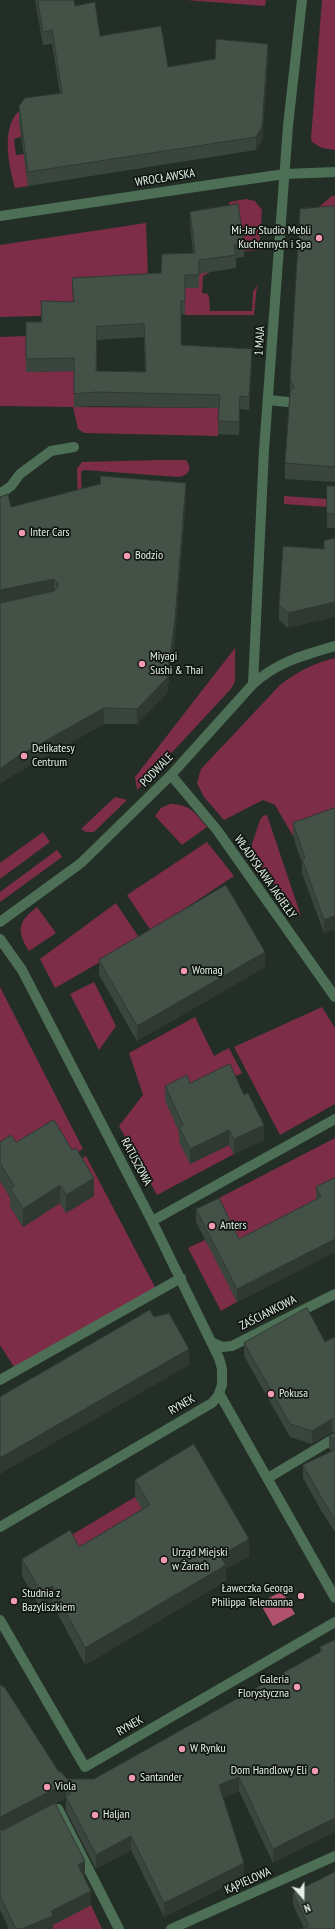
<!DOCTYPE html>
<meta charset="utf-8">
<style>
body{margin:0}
#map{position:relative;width:335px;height:1929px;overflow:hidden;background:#232f26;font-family:"PT Sans Narrow",sans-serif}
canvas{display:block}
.north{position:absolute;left:283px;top:1877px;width:40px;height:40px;-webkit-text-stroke:3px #101611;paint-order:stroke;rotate:159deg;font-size:11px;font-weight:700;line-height:16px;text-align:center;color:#e5eee7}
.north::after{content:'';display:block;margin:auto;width:14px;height:18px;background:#e5eee7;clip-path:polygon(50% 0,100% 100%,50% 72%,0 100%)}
</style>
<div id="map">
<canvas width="335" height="1929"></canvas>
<div class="north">N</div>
</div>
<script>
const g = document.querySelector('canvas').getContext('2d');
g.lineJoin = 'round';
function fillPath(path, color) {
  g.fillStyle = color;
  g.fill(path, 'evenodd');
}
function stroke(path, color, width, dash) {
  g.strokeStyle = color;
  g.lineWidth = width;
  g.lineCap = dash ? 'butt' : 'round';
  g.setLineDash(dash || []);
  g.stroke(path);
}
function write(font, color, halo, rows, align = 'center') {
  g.font = font + ' "PT Sans Narrow",sans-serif';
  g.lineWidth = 3.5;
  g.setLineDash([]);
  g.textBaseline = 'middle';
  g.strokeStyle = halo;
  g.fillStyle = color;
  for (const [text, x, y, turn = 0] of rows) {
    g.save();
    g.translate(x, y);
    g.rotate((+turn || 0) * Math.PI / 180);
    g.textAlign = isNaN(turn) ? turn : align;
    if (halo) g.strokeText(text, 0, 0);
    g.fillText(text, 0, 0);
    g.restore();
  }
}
const green = new Path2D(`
 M186,0H266L265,6Z
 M322,0H335V150L322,148L312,142L311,139Z
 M23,108L19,120L21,137L14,139L16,155L24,154L28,186L15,188C8,162 0,123 23,108Z
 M332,196H335V218L307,217Z
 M246,199L255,201L262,210L259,250L243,251L231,219L229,202Z
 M146,223L148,277L74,315L0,317V245Z
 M199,271L210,272L203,276L202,293L208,294L209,297L210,311H252L253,292L257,285L254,315H185V288H199Z
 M26,336V372L74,371V407L220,408L218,436L84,433L78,429L73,407L0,406V337Z
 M160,460H186C193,469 189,475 179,477L84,470L81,472L82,500L78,502L77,469L82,462Z
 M284,496L327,499V507L284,504Z
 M235,648V682L230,690L137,790L135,777Z
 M335,658V823L293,836L275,805L263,800L224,820L204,797L197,783L201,769L280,685C297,672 314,663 335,658Z
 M115,797L127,800L94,832H86L81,829Z
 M170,804C190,804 195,813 207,827L182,845L155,816L161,808Z
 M267,815L301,916L249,853L260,820L263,816Z
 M43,832L50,842L0,879V863Z
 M207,842L234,876L151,931L127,895Z
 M57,850L62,857L0,902V892Z
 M116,903L140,939L55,988L40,959Z
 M37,907L56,933L29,951C16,930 18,922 37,907Z
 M94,982L116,1026L99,1050L70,994Z
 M0,987L83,1149L66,1159L0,1160Z
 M322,1007L335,1028V1104L280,1135L234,1047Z
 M195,1017L214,1056L229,1048L242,1073L230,1079L183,1140L190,1164L229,1145L234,1154L157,1195L119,1126L143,1095L129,1053Z
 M335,1138V1191L218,1262L237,1302L221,1311L188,1248L205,1240L207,1244L229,1233L219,1211V1198Z
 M86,1156L157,1291L16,1370L0,1345V1181L14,1204L10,1206L23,1227L60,1203L66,1213L74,1163Z
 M135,1497L150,1521L79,1564L65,1539Z
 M91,1905L102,1929H52L51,1925Z`);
const water = new Path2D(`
 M282,1591L295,1614L273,1626L260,1603Z`);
const minor = new Path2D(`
 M0,216L236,181L285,174L335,172
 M268,400L288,402
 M0,494L11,486L20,474L51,451L74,447
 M253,684L264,450L288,126L302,0
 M171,775L217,830L335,997
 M0,922L81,863L171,775L253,684C277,662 304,655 335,646
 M0,939L22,970L152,1221L219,1358L222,1369V1385L218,1396L212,1403L0,1527
 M152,1221L335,1119
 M211,1342L223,1347L232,1346L335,1294
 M0,1380L181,1278
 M219,1393L335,1598
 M268,1478L335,1438
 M0,1620L85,1767L335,1622
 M58,1809L119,1929
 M171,1929L335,1856`);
const wall = new Path2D(`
 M35,0H74L75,6L100,36L168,67L268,57L262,141L256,150L28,186L19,120V106L60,93L52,44L43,45Z
 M335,206V482L285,479V463L290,392V380Z
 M190,212L244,244V257L236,258V268L199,274V288H185V314L181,315V345L252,363L249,410L240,409L239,435L218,434L219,408L96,406L74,407V371L26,372V322H41V301L73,302L72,278L161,273L193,253L190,225ZM144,337L145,372L97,371V340Z
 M335,486V528H327V514Z
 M186,498L175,636L167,693L137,724H104L15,774L11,507Z
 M324,549L288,628L279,620V605Z
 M335,808L324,933L302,873V863L293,836V823Z
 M99,960L265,967L137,1041L99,975Z
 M190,1083L264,1140L234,1154L229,1145L190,1164L179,1142V1132L165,1101V1086Z
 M0,1142H16L94,1196L66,1213L60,1203L23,1227L10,1206V1197L0,1181Z
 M335,1178V1252L237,1302L196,1222V1209L239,1239L316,1199V1187Z
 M335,1337V1432H332L312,1444L290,1437L244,1356V1343L325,1342Z
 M335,1432V1532L322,1512L303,1478V1465L333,1451L329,1449V1437Z
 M135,1480L249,1556L226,1569V1581L85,1665L52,1603L41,1609L22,1576V1559L79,1547L142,1509L135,1497Z
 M335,1640L273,1863L239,1791L223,1797L244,1877L164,1917L131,1850L96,1869L66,1811V1798L55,1803L85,1876H84L91,1905L53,1925V1929H9L0,1910V1684L59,1772L67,1779H94L320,1652V1647Z
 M293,1893L335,1929L304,1928L293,1905Z`);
const shadedWall = new Path2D(`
 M268,44V57L262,141L256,150V137Z
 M252,349V363L249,410V397Z
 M240,396V409L239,435V422Z
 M186,483V498L175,636L167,693L137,724V709Z
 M54,579V594L0,605V590Z
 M335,602V617L288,628V613Z
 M104,708V724L15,774L0,784V769L15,758Z
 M335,916V930L324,933V920Z
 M265,952V967L137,1041V1026Z
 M264,1125V1140L234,1154V1139Z
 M229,1130V1145L190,1164V1149Z
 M94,1178V1196L66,1213V1195Z
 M60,1185V1203L23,1227V1209Z
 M335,1239V1252L237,1302V1289Z
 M189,1349V1365L0,1474V1458Z
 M332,1419V1432L312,1444V1431Z
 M249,1539V1556L226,1569V1581L85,1665V1648L220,1556Z
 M52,1586V1603L41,1609V1592Z
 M239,1777V1791L219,1799V1785Z
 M66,1783V1798L0,1831V1817Z
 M335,1818V1832L273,1863V1849Z
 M131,1836V1850L96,1869V1855Z
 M85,1861V1876L78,1879V1865Z
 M244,1863V1877L164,1917V1903Z
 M91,1891V1905L53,1925V1929H21L51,1911Z`);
const building = new Path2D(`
 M38,0H74L75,6L95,2L100,36L161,26L168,67L215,59L216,39L268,44L262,127L256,137L28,172L19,106L25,98L62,93L52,30L43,32Z
 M238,204L244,244L234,245L236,255L199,260V275H185V301H181V345L252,349L249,397L240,396L239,422L218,421L220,395L96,392L74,394V358L26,359V322H42L41,301L74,302L72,278L161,273L162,254L195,253L190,212ZM144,324L146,372L96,371L97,327Z
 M335,206V467L285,463L290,392L294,387L290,380L300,209Z
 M101,476L186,483L175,620L167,678L137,709L104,708L15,758L0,769V603L54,591L58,587V583L54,579L0,590V497L8,494L11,507L100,484Z
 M327,486H335V514H327Z
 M335,538V602L288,613L279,605L283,546L324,549V541Z
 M335,808V916L324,920L302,859L305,858L293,823Z
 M226,885L265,952L137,1026L99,960Z
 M230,1064L244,1095L248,1093L264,1125L234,1139L229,1130L190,1149L179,1127L183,1125L165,1086L187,1075L190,1083Z
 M54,1120L72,1150L76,1148L94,1178L66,1195L60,1185L23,1209L10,1188L14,1186L0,1163V1142L11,1135L16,1142Z
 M335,1178V1239L237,1289L196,1209L219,1198L239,1239L321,1197L316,1187Z
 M307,1308L325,1342L335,1337V1419H332L312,1431L290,1424L244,1343Z
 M150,1310L154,1317L169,1313L189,1349L0,1458V1397Z
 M335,1432V1439L329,1437Z
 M194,1444L249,1539L220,1556L226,1565L85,1648L52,1586L41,1592L22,1559L70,1530L79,1547L150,1505L135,1480Z
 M335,1450V1519L322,1499L303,1465Z
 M335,1640V1779L334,1780L335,1782V1818L273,1849L239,1777L219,1785L244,1863L164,1903L131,1836L96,1855L66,1797L70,1794L71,1790L69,1785L66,1783L0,1817V1684L5,1688L59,1772H61L67,1779H94L322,1651L320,1647Z
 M55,1803L85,1861L78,1865L91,1891L51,1911L53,1916L21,1929H16L0,1896V1829L3,1830Z
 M335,1872V1929H301L309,1926L293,1893Z`);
const markers = [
 [319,238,4,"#f19ab1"],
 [22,533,4,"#f19ab1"],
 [127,556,4,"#f19ab1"],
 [142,664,4,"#f19ab1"],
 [24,756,4,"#f19ab1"],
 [184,971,4,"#f19ab1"],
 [212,1226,4,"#f19ab1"],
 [271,1394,4,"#f19ab1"],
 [164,1560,4,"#f19ab1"],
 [301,1596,4,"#f19ab1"],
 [14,1601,4,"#f19ab1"],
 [297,1687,4,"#f19ab1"],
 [182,1749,4,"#f19ab1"],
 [315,1771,4,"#f19ab1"],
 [132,1778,4,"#f19ab1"],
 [47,1787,4,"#f19ab1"],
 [95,1815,4,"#f19ab1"]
];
const streetNames = [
 ["WROCŁAWSKA",165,178,-9],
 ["1 MAJA",260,341,-86],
 ["PODWALE",157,770,-46],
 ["WŁADYSŁAWA JAGIEŁŁY",265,877,55],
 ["RATUSZOWA",136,1162,62],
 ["ZAŚCIANKOWA",268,1313,-27],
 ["RYNEK",182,1405,-30],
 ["RYNEK",130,1726,-30],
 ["KĄPIELOWA",248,1881,-24]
];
const poiNames = [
 ["Mi-Jar Studio Mebli",311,231,"right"],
 ["Kuchennych i Spa",311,245,"right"],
 ["Inter Cars",30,533],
 ["Bodzio",135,556],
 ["Miyagi",150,657],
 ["Sushi & Thai",150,671],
 ["Delikatesy",32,749],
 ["Centrum",32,763],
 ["Womag",192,971],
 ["Anters",220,1226],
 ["Pokusa",279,1394],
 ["Urząd Miejski",172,1553],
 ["w Żarach",172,1567],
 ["Ławeczka Georga",293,1589,"right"],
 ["Philippa Telemanna",293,1603,"right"],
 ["Studnia z",22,1594],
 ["Bazyliszkiem",22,1608],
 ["Galeria",289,1680,"right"],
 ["Florystyczna",289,1694,"right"],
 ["W Rynku",190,1749],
 ["Dom Handlowy Eli",307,1771,"right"],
 ["Santander",140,1778],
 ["Viola",55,1787],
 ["Haljan",103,1815]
];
fillPath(green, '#7d2d48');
fillPath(water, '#af516f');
stroke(minor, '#4c6f56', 10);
fillPath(wall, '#3a463d');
fillPath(shadedWall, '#2f3932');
fillPath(building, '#435147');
stroke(building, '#2f3932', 1);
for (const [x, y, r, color] of markers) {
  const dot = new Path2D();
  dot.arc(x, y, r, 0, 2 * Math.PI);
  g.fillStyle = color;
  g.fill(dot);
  stroke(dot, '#101611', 1.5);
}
write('12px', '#e5eee7', '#101611', streetNames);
write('12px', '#e5eee7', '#101611', poiNames, 'left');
</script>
